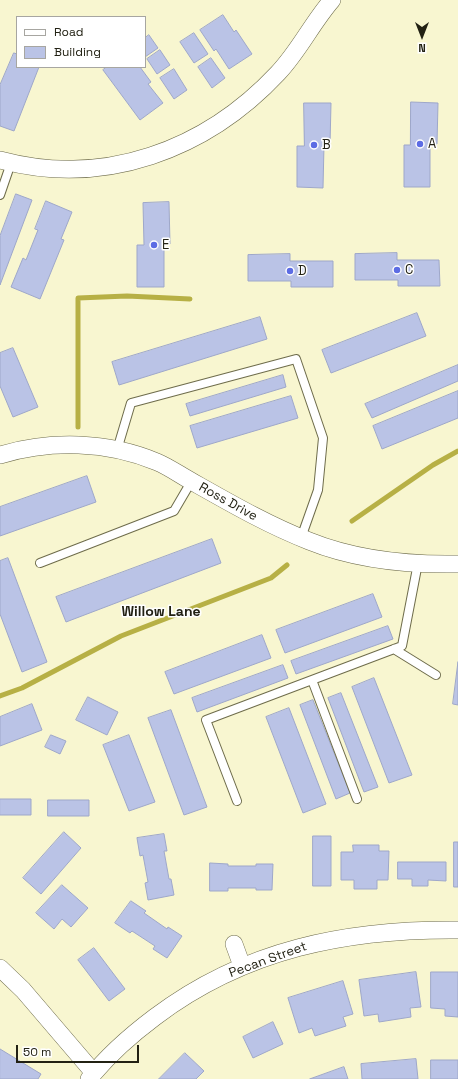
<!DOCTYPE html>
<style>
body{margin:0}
#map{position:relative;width:458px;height:1079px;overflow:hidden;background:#f8f6d0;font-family:"Space Grotesk",sans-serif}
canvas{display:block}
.legend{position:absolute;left:16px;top:16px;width:130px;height:52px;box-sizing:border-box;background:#fff;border:1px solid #a7a6a1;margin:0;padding:5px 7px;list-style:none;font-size:12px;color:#222113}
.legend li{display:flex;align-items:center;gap:8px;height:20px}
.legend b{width:20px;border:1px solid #a7a6a1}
.north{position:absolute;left:402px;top:16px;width:40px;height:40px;-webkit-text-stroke:3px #fff;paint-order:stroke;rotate:180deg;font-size:11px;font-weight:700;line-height:16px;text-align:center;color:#222113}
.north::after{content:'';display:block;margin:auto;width:14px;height:18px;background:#222113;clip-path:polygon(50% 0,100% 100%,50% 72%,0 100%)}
.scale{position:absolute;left:16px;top:1045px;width:123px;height:18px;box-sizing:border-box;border:2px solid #222113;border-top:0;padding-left:5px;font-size:12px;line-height:14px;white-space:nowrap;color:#222113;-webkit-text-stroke:3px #fff;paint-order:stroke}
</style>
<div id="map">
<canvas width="458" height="1079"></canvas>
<ul class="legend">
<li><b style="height:5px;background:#fff"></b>Road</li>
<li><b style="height:11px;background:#bac3e6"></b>Building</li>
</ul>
<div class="north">N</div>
<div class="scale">50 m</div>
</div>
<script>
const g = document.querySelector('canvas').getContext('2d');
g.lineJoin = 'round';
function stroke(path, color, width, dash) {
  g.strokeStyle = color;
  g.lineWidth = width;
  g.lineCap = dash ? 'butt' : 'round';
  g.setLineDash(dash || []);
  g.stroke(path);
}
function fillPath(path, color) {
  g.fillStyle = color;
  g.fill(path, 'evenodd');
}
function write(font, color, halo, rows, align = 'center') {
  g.font = font + ' "Space Grotesk",sans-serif';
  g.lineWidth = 3;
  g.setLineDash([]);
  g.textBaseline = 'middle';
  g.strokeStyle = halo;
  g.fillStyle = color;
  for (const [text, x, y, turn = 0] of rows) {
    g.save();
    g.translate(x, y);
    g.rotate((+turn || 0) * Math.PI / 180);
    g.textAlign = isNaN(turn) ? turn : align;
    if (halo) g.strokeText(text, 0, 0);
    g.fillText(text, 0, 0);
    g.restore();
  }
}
const stream = new Path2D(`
 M78,427V298L127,296L190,299
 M352,521L433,465L458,451
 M0,696L22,688L121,636L271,578L287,565`);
const building = new Path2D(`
 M223,15L234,32L236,30L252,54L229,69L216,49L214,51L200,30Z
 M194,33L208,54L194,63L180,42Z
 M149,35L158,48L145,57V38Z
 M160,50L170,65L157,74L147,59Z
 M14,53L17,54V67H39L14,131L0,126V85Z
 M211,58L225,78L212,88L198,67Z
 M107,67H140L151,82L148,84L163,103L140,120L103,70Z
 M174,69L187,90L174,99L160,78Z
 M411,102L438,103L437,144H430V187H404V145H410Z
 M304,103H331L330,145H324L323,188L297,187V146H304Z
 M16,194L32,200L0,285V236Z
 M46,201L72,212L61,239L64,240L40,299L11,287L23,258L26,260L38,230L35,229Z
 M169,202L170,244H164V287H137V245H144L143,203Z
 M397,253V260H439L440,286H398V280H355V254Z
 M290,254V261H333V287H291V281H248V255Z
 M417,313L426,336L331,373L322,350Z
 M260,317L267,339L119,385L112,362Z
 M13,348L38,407L13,417L0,386V353Z
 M458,365V381L372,418L365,404Z
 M283,375L286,387L190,416L186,404Z
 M458,391V418L382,449L373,426Z
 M291,396L298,418L197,448L190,426Z
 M87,476L96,502L0,536V507Z
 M212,539L221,563L66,622L56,597Z
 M8,558L47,662L22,672L0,614V561Z
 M373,594L382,617L285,653L276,630Z
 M388,626L393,639L296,674L291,661Z
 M262,635L271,658L174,694L165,672Z
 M458,662V705L453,704Z
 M283,665L288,678L197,712L192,698Z
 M374,678L412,775L389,783L352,687Z
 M341,693L378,787L364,792L328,698Z
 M88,697L118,712L107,735L76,720Z
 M313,700L350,793L336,799L300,705Z
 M32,704L42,730L0,746V717Z
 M289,708L326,804L303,813L266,717Z
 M171,710L207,807L184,815L148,718Z
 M51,735L66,741L60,754L45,747Z
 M129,735L155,802L129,811L103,745Z
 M0,799H31V815H0Z
 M48,800H89V816H48Z
 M64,832L81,848L41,894L23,878Z
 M164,834L167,851H164L169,879H171L174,895L148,900L145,883L148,882L143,855L140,856L137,838Z
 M313,836H331V886H313Z
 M454,842H458V887H454Z
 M353,845H379V851H389L388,880H377V889H354V880H341V852H353Z
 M398,862H446V881L428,880V886H412V879H398Z
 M210,863L228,864V866H256V864H273L272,890H256V888H228V891H210Z
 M62,885L88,908L71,927L62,919L54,929L36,913Z
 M131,901L146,911L144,913L167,929L168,927L182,936L167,958L153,949L155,946L132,931L130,933L115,923Z
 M94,948L125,989L109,1001L78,960Z
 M416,972L421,1007L410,1008L411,1017L379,1022L378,1014L364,1016L359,980Z
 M431,972H458V1017L445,1016V1009L431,1008Z
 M343,981L353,1014L343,1017L346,1026L315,1036L312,1028L299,1033L288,998Z
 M273,1022L283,1044L253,1058L243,1037Z
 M0,1049L41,1074L38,1079H0Z
 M185,1053L204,1071L196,1079H159Z
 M416,1059L418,1079H362L361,1064Z
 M431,1060H458V1079H431Z
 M344,1067L348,1079H310Z`);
const lane = new Path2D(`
 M0,195L11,163
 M117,450L131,403L296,359L323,438L318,490L301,538
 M40,563L174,511L191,482
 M394,649L436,675
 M312,680L357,799
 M237,801L206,720L402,646L418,563`);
const street = new Path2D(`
 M0,160C104,188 206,150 278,73C299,51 312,23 332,0
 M0,455C51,440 107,441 157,462C169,467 180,475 191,481C230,503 268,525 309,541C356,560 408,565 458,564
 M234,944L242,966
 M0,968L23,990L94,1073
 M89,1079C108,1055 131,1035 155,1017C245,949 347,929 458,930`);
const markers = [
 [420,144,4,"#5c6ce4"],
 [314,145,4,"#5c6ce4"],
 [154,245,4,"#5c6ce4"],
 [397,270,4,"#5c6ce4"],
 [290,271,4,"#5c6ce4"]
];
const poiNames = [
 ["A",428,144],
 ["B",322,145],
 ["E",162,245],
 ["C",405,270],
 ["D",298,271]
];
const streetNames = [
 ["Ross Drive",228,502,29],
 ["Pecan Street",268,960,-20]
];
const neighbourhoodNames = [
 ["Willow Lane",161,612]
];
stroke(stream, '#b7b045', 5);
fillPath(building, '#bac3e6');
stroke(building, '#9ea7c9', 1);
stroke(lane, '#6e6c4b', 10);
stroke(street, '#6e6c4b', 18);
stroke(lane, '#fff', 8);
stroke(street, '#fff', 17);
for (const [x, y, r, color] of markers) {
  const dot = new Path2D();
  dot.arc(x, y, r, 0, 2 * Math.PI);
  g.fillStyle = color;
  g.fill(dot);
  stroke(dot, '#fff', 1.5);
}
write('13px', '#222113', '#fff', poiNames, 'left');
write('13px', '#222113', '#fff', streetNames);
write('bold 14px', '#222113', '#fff', neighbourhoodNames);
</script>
